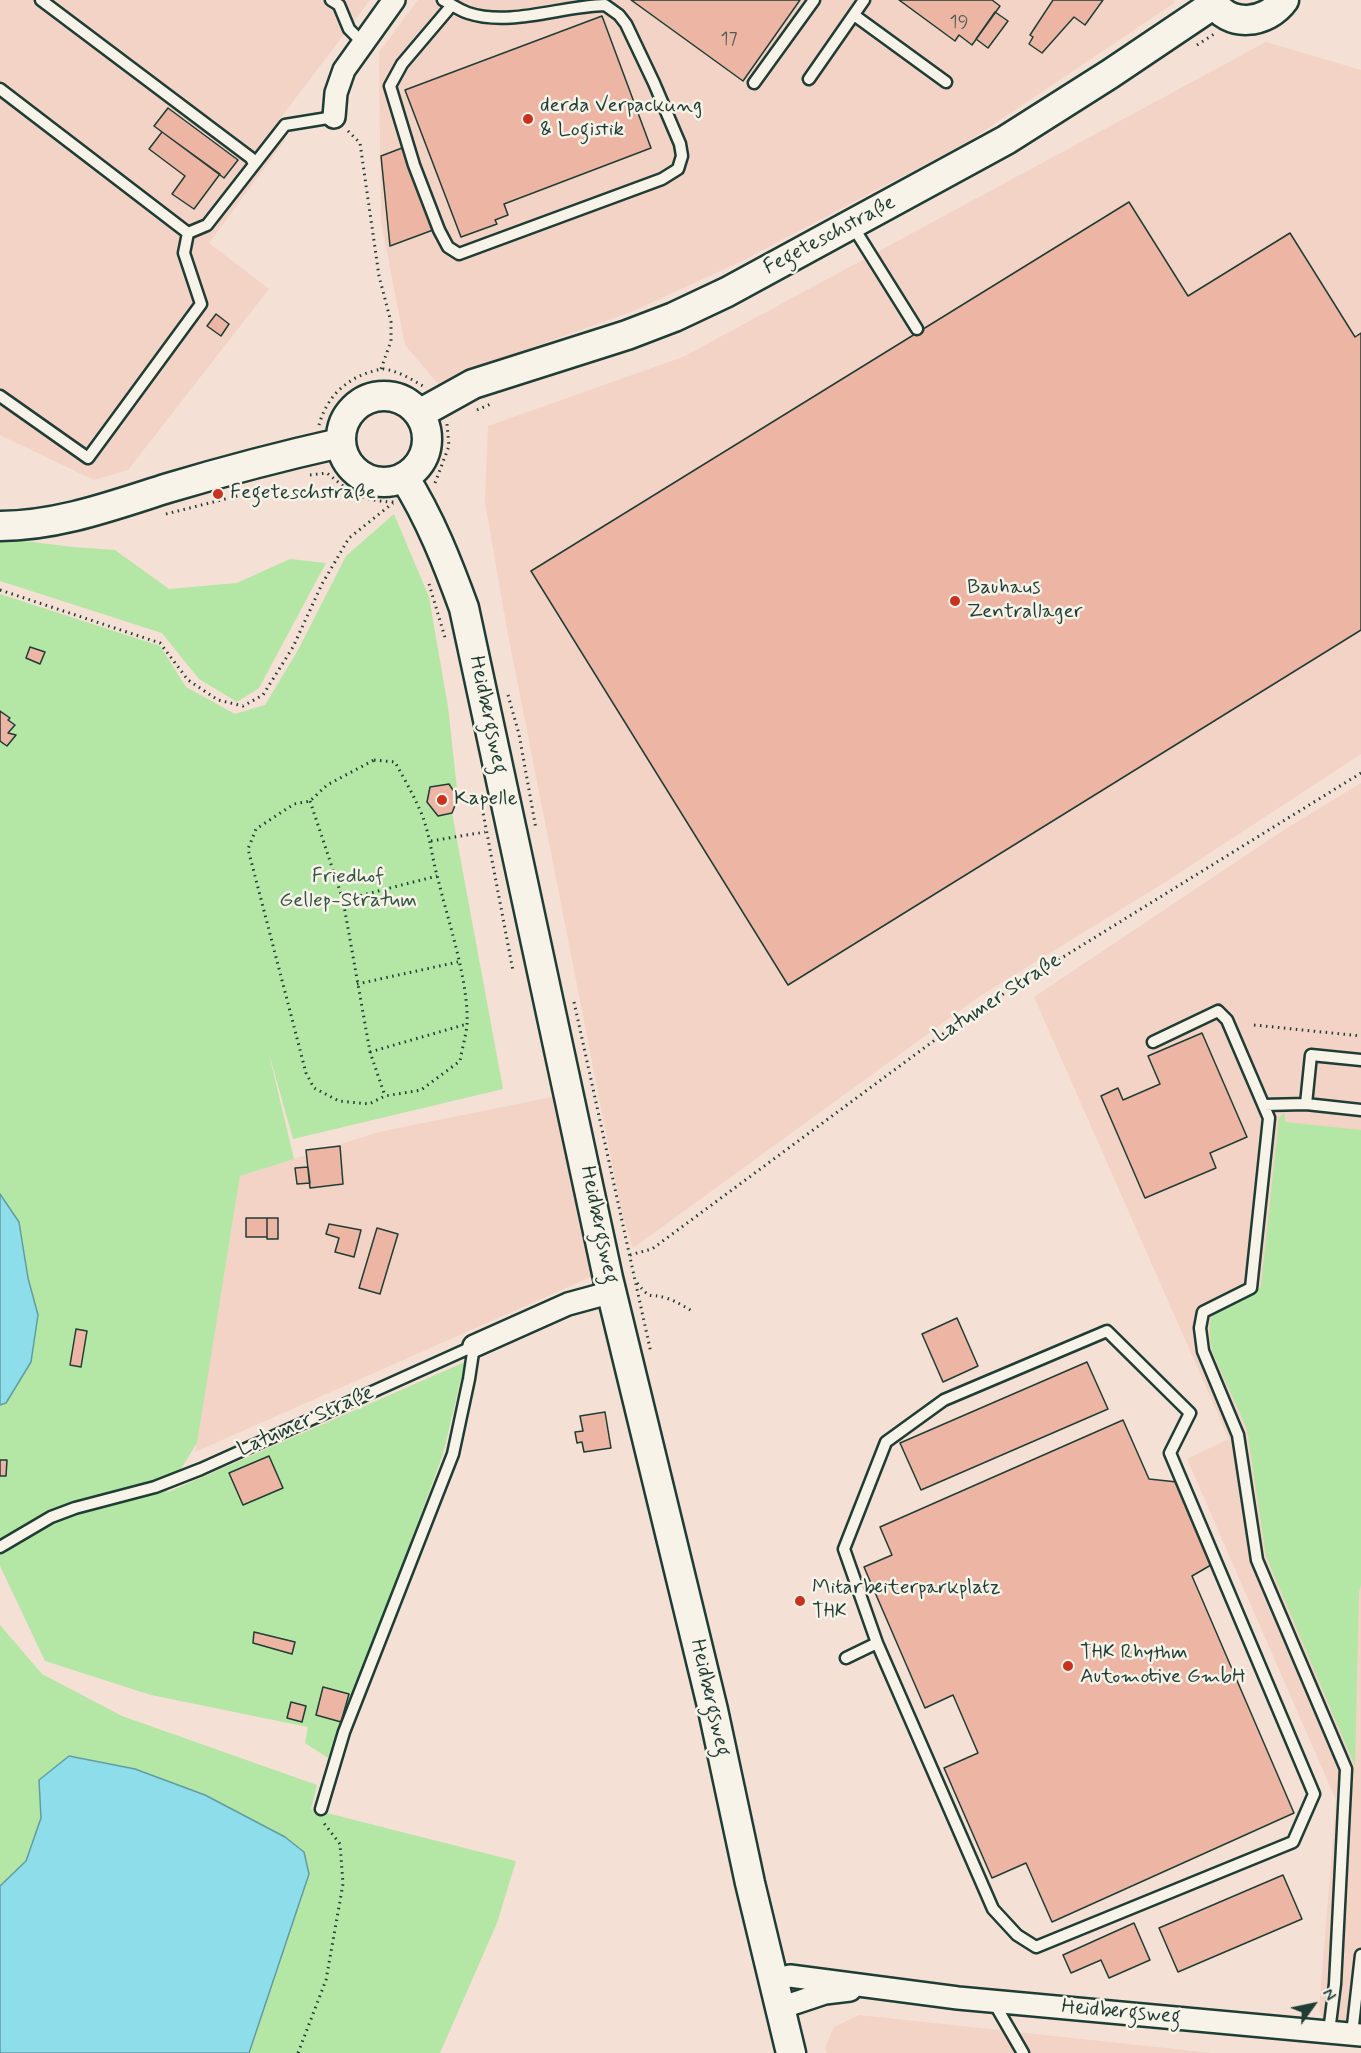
<!DOCTYPE html>
<meta charset="utf-8">
<style>
body{margin:0}
#map{position:relative;width:1361px;height:2053px;overflow:hidden;background:#f4e0d4;font-family:Mynerve,sans-serif}
canvas{display:block}
.north{position:absolute;left:1283px;top:1975px;width:60px;height:60px;-webkit-text-stroke:4px #f7f3e8;paint-order:stroke;rotate:57deg;font-size:16px;font-weight:700;line-height:24px;text-align:center;color:#1f3d34}
.north::after{content:'';display:block;margin:auto;width:21px;height:27px;background:#1f3d34;clip-path:polygon(50% 0,100% 100%,50% 72%,0 100%)}
</style>
<div id="map">
<canvas width="1361" height="2053"></canvas>
<div class="north">N</div>
</div>
<script>
const g = document.querySelector('canvas').getContext('2d');
g.lineJoin = 'round';
function fillPath(path, color) {
  g.fillStyle = color;
  g.fill(path, 'evenodd');
}
function stroke(path, color, width, dash) {
  g.strokeStyle = color;
  g.lineWidth = width;
  g.lineCap = dash ? 'butt' : 'round';
  g.setLineDash(dash || []);
  g.stroke(path);
}
function write(font, color, halo, rows, align = 'center') {
  g.font = font + ' Mynerve,sans-serif';
  g.lineWidth = 5;
  g.setLineDash([]);
  g.textBaseline = 'middle';
  g.strokeStyle = halo;
  g.fillStyle = color;
  for (const [text, x, y, turn = 0] of rows) {
    g.save();
    g.translate(x, y);
    g.rotate((+turn || 0) * Math.PI / 180);
    g.textAlign = isNaN(turn) ? turn : align;
    if (halo) g.strokeText(text, 0, 0);
    g.fillText(text, 0, 0);
    g.restore();
  }
}
const built = new Path2D(`
 M0,0H370L279,120L286,139L209,243L269,289L128,470L94,480L0,435Z
 M418,0H1174V3L969,141L742,261L631,312L536,346L440,386L405,345L381,221L379,52Z
 M1266,42L1361,70V754L1167,881L980,996L633,1248L622,1214L507,629L485,502L488,426L683,357Z
 M1361,783V2035L1329,2032L1319,2011L1336,1800L1187,1459L1229,1439L1034,997L1287,828Z
 M557,1096L593,1276L195,1452L240,1176L379,1132Z
 M859,2015L1212,2053H827L825,2048L834,2027Z`);
const green = new Path2D(`
 M394,514L429,597L448,707L458,798L449,784L431,787L427,802L438,816L452,813L503,1089L293,1139L268,1050L294,1159L240,1176L197,1443L166,1493L465,1362L443,1454L367,1662L328,1758L305,1743L308,1727L151,1695L45,1661L0,1566V1405L6,1403L38,1315L28,1278L0,1196V594L160,646L186,687L235,714L265,705L298,650L346,556Z
 M0,538L73,547L115,550L169,589L237,583L290,559L326,563L259,688L237,702L199,679L162,633L0,581Z
 M1285,1112V1122L1361,1130V1585L1359,1592L1355,1766L1266,1556L1247,1429L1212,1351C1210,1338 1208,1324 1213,1311L1261,1287L1279,1118Z
 M0,1625L42,1674L122,1716L317,1785L311,1809L516,1861L497,1923L440,2053H249L309,1874L304,1852L285,1837L205,1795L135,1769L39,1780L41,1818L26,1861L0,1886Z`);
const water = new Path2D(`
 M0,1194L19,1222L28,1278L38,1315L31,1362L6,1403L0,1405Z
 M69,1756L135,1769L205,1795L285,1837L304,1852L309,1874L249,2053H0V1886L26,1861L41,1818L39,1780Z`);
const building = new Path2D(`
 M631,0H800L743,81Z
 M899,0H992L1000,6L972,45L959,35L955,41Z
 M1053,0H1103L1085,25L1074,17L1042,53L1029,44L1033,37L1030,35Z
 M995,12L1008,21L988,48L976,39Z
 M602,16L651,148L504,204L508,215L495,220L497,224L461,237L405,90Z
 M168,108L238,160L224,178L154,126Z
 M162,132L220,174L194,209L172,194L185,176L149,149Z
 M402,148L433,230L390,246L381,156Z
 M1129,202L1188,296L1290,233L1355,337L1361,333V630L788,985L531,571Z
 M216,314L229,324L221,336L207,326Z
 M30,647L45,652L40,664L26,658Z
 M0,711L10,718L8,720L15,725L8,733L16,735L7,746L0,741Z
 M449,784L458,798L452,813L438,816L427,802L430,787Z
 M1202,1033L1247,1137L1210,1153L1216,1168L1145,1198L1101,1096L1118,1088L1123,1100L1160,1084L1148,1056Z
 M340,1146L343,1184L310,1188L306,1150Z
 M308,1167L310,1183L297,1184L295,1168Z
 M246,1218H267V1237H246Z
 M267,1218H278V1239H267Z
 M329,1224L361,1230L354,1257L335,1252L339,1238L326,1234Z
 M377,1228L398,1234L380,1294L359,1288Z
 M957,1318L978,1366L943,1382L922,1334Z
 M76,1329L87,1331L81,1367L70,1365Z
 M1087,1362L1108,1409L921,1490L900,1443Z
 M605,1412L611,1448L584,1452L582,1442L577,1443L575,1432L583,1431L580,1416Z
 M1123,1420L1149,1479L1177,1482L1211,1565L1192,1576L1294,1813L1052,1922L1026,1863L992,1878L944,1768L978,1753L953,1695L925,1708L864,1567L892,1555L880,1527Z
 M269,1456L283,1488L243,1505L229,1473Z
 M0,1460H7L6,1476H0Z
 M254,1632L295,1642L292,1654L253,1643Z
 M323,1687L349,1694L341,1722L316,1715Z
 M291,1702L306,1706L302,1722L287,1718Z
 M1283,1875L1302,1919L1178,1972L1159,1928Z
 M1134,1923L1150,1960L1109,1978L1101,1960L1071,1973L1063,1955Z`);
const path = new Path2D(`
 M1197,45L1214,34
 M348,131L360,143L379,276L391,322V341L381,369
 M477,410L493,403
 M319,425C326,399 344,380 370,372C374,371 379,369 384,369C398,371 411,379 423,386
 M310,475L327,473C351,493 362,501 394,502
 M435,483L449,446L447,424
 M166,514L241,495L257,488
 M429,584L446,641
 M0,590L160,643L188,680L218,700L243,706L263,695L293,647L322,584L349,538L393,503
 M508,695L519,734L536,829
 M374,760L395,762C403,777 412,792 419,808C430,831 431,855 438,879C448,921 469,982 467,1024C466,1036 462,1049 460,1061L421,1090L385,1096L369,1104L339,1101L314,1088L306,1073L248,849L256,829L294,804L310,801L327,785Z
 M310,801L343,900L370,1052L385,1096
 M481,802L513,971
 M431,841L485,832
 M343,900L437,876
 M357,984L458,962
 M574,1002L651,1353
 M1254,1025L1361,1036
 M370,1052L467,1024
 M630,1255L652,1249L966,1017L1361,773
 M637,1283C653,1302 647,1292 666,1298C676,1301 685,1307 694,1312
 M298,2053L326,1980L343,1884L340,1844L323,1822`);
const lane = new Path2D(`
 M41,0L251,158L254,164
 M331,0L339,5L349,29L363,43
 M443,0C451,4 459,10 468,13C510,27 561,6 605,5L619,15L626,24L654,83L680,144L682,156L678,169L662,179L459,254L448,247L439,230L414,165L390,86L402,64L452,5
 M854,15L946,82
 M809,79L864,0
 M754,83L814,0
 M0,89L188,233
 M852,225L917,329
 M0,396L88,458L201,304L184,253L188,233L207,225L285,125L334,117
 M1153,1042L1218,1011L1227,1020L1269,1118L1251,1288L1203,1312L1200,1328L1203,1351L1238,1435L1257,1560L1346,1769L1335,1984L1329,2032
 M1306,1104L1311,1055L1361,1060
 M1264,1105L1306,1104L1361,1110
 M0,1547L51,1517L75,1508L155,1487L201,1469L474,1346
 M846,1658L877,1643L844,1549L886,1442L944,1400L1107,1331L1190,1413L1170,1453L1314,1794L1293,1842L1036,1947L1017,1935L993,1909L877,1643
 M321,1809L344,1732L453,1454L469,1379L474,1346
 M993,2001L1023,2053
 M1352,2034L1361,1955`);
const street = new Path2D(`
 M334,117L336,93L344,70L394,0
 M474,1346L568,1304L612,1292
 M773,1980L790,1976L958,1998L1361,2035
 M780,2008L825,1993L850,1990`);
const secondary = new Path2D(`
 M1212,0C1228,29 1267,24 1284,0
 M341 439a43 43 0 1 1 86 0a43 43 0 1 1-86 0Z
 M419,414L473,384L627,335L674,317L727,292L1006,140L1110,74L1214,4
 M404,477C430,518 448,564 464,608L608,1278L713,1710L750,1883L791,2053
 M0,526C58,526 114,505 168,488C225,471 282,456 340,443`);
const markers = [
 [528,119,6,"#c8321e"],
 [218,494,6,"#c8321e"],
 [955,601,6,"#c8321e"],
 [442,800,6,"#c8321e"],
 [800,1601,6,"#c8321e"],
 [1068,1666,6,"#c8321e"]
];
const numberNames = [
 ["19",959,23],
 ["17",729,40]
];
const poiNames = [
 ["derda Verpackung",540,107],
 ["& Logistik",540,131],
 ["Fegeteschstraße",230,494],
 ["Bauhaus",967,589],
 ["Zentrallager",967,613],
 ["Kapelle",454,800],
 ["Mitarbeiterparkplatz",812,1589],
 ["THK",812,1613],
 ["THK Rhythm",1080,1654],
 ["Automotive GmbH",1080,1678]
];
const streetNames = [
 ["Fegeteschstraße",830,236,-28],
 ["Heidbergsweg",487,715,78],
 ["Latumer Straße",998,999,-33],
 ["Heidbergsweg",598,1225,78],
 ["Latumer Straße",306,1422,-24],
 ["Heidbergsweg",709,1698,77],
 ["Heidbergsweg",1121,2013,5]
];
const parkNames = [
 ["Friedhof",348,878],
 ["Gellep-Stratum",348,902]
];
fillPath(built, '#f2d3c6');
fillPath(green, '#b4e6a6');
fillPath(water, '#8dddea');
stroke(water, '#619da1', 1.5);
fillPath(building, '#edb5a4');
stroke(building, '#1f3d34', 1.5);
stroke(lane, '#1f3d34', 15);
stroke(street, '#1f3d34', 26);
stroke(secondary, '#1f3d34', 33);
stroke(path, '#1f3d34', 3, [1.5, 4.5]);
stroke(lane, '#f7f3e8', 10);
stroke(street, '#f7f3e8', 21);
stroke(secondary, '#f7f3e8', 28);
for (const [x, y, r, color] of markers) {
  const dot = new Path2D();
  dot.arc(x, y, r, 0, 2 * Math.PI);
  g.fillStyle = color;
  g.fill(dot);
  stroke(dot, '#f7f3e8', 2);
}
write('18px', '#525b50', null, numberNames);
write('21px', '#1f3d34', '#f7f3e8', poiNames, 'left');
write('21px', '#1f3d34', '#f7f3e8', streetNames);
write('21px', '#355645', '#f7f3e8', parkNames);
</script>
